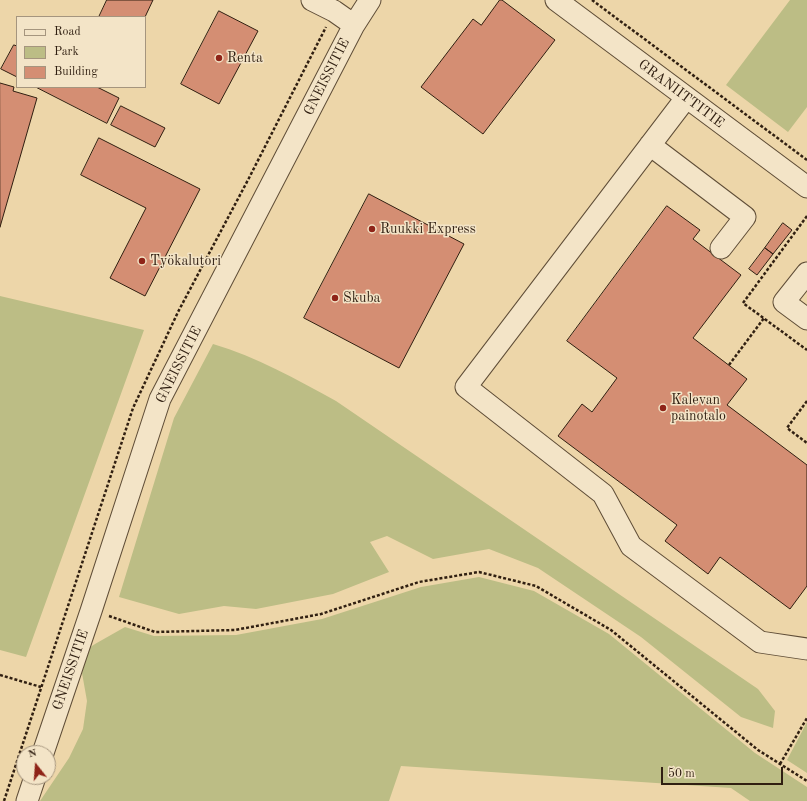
<!DOCTYPE html>
<meta charset="utf-8">
<style>
body{margin:0}
#map{position:relative;width:807px;height:801px;overflow:hidden;background:#edd6a9;font-family:"Old Standard TT",serif}
canvas{display:block}
.legend{position:absolute;left:16px;top:16px;width:130px;height:72px;box-sizing:border-box;background:#f3e4c7;border:1px solid #a5957e;margin:0;padding:5px 7px;list-style:none;font-size:12px;color:#301f11}
.legend li{display:flex;align-items:center;gap:8px;height:20px}
.legend b{width:20px;border:1px solid #a5957e}
.north{position:absolute;left:16px;top:745px;width:40px;height:40px;box-sizing:border-box;background:#f3e4c7;border:1px solid #a5957e;border-radius:50%;rotate:343deg;font-size:11px;font-weight:700;line-height:16px;text-align:center;color:#301f11}
.north::after{content:'';display:block;margin:auto;width:14px;height:18px;background:#8f2418;clip-path:polygon(50% 0,100% 100%,50% 72%,0 100%)}
.scale{position:absolute;left:661px;top:767px;width:122px;height:18px;box-sizing:border-box;border:2px solid #301f11;border-top:0;padding-left:5px;font-size:12px;line-height:14px;white-space:nowrap;color:#301f11;-webkit-text-stroke:3px #f3e4c7;paint-order:stroke}
</style>
<div id="map">
<canvas width="807" height="801"></canvas>
<ul class="legend">
<li><b style="height:5px;background:#f3e4c7"></b>Road</li>
<li><b style="height:11px;background:#bcbd85"></b>Park</li>
<li><b style="height:11px;background:#d48e73"></b>Building</li>
</ul>
<div class="north">N</div>
<div class="scale">50 m</div>
</div>
<script>
const g = document.querySelector('canvas').getContext('2d');
g.lineJoin = 'round';
function fillPath(path, color) {
  g.fillStyle = color;
  g.fill(path, 'evenodd');
}
function stroke(path, color, width, dash) {
  g.strokeStyle = color;
  g.lineWidth = width;
  g.lineCap = dash ? 'butt' : 'round';
  g.setLineDash(dash || []);
  g.stroke(path);
}
function write(font, color, halo, rows, align = 'center') {
  g.font = font + ' "Old Standard TT",serif';
  g.lineWidth = 3;
  g.setLineDash([]);
  g.textBaseline = 'middle';
  g.strokeStyle = halo;
  g.fillStyle = color;
  for (const [text, x, y, turn = 0] of rows) {
    g.save();
    g.translate(x, y);
    g.rotate((+turn || 0) * Math.PI / 180);
    g.textAlign = isNaN(turn) ? turn : align;
    if (halo) g.strokeText(text, 0, 0);
    g.fillText(text, 0, 0);
    g.restore();
  }
}
const green = new Path2D(`
 M790,0H807V107L788,132L726,85Z
 M0,296L144,330L26,657L0,650Z
 M213,344C257,357 296,379 336,401L758,689L775,711L773,728L741,717L641,637L538,568L489,549L433,559L387,536L370,542L389,572L333,594L256,609L224,606L179,614L119,597L174,418Z
 M479,577L534,591L609,634L755,753L807,787V801H750L731,788L401,766L389,801H40L69,758L83,729L87,701L82,673L89,648L95,644L125,627L154,636L236,635L322,619L421,587Z
 M807,722V773L787,760Z`);
const building = new Path2D(`
 M107,0H153L145,17H99Z
 M500,0H502L555,40L483,134L421,87L473,19L481,25Z
 M219,11L258,31L219,104L181,84Z
 M14,45L17,46V77L1,69Z
 M0,83L14,87L13,91L37,98L0,227Z
 M36,87H97L119,98L107,123Z
 M121,106L165,128L155,147L111,125Z
 M99,138L200,189L145,296L110,278L146,208L81,175Z
 M369,194L464,244L399,368L304,318Z
 M667,206L700,230L693,239L741,275L693,338L747,379L727,405L807,465V586L790,609L720,557L708,574L665,541L677,525L558,436L582,404L592,412L617,378L567,341Z
 M783,223L792,230L773,254L765,248Z
 M765,248L773,254L757,275L749,269Z`);
const path = new Path2D(`
 M592,0L807,160
 M807,216L743,303L807,350
 M729,365L764,318
 M807,401L787,428L807,443
 M109,616L155,632L235,630L321,614L419,582L479,572L536,586L611,630L758,750L807,781
 M0,675L41,687
 M780,764L807,718
 M4,801L133,408L178,312L249,178L326,27`);
const minor = new Path2D(`
 M312,0L334,11L354,25
 M556,0L807,187
 M686,98L466,387L603,494L631,546L760,642L807,649
 M650,145L745,217L721,248
 M807,273L784,302L807,319
 M43,753L91,611L160,399L354,25L370,0
 M27,801L35,777`);
const markers = [
 [219,58,4,"#8f2418"],
 [372,229,4,"#8f2418"],
 [142,261,4,"#8f2418"],
 [335,298,4,"#8f2418"],
 [663,408,4,"#8f2418"]
];
const poiNames = [
 ["Renta",227,58],
 ["Ruukki Express",380,229],
 ["Työkalutori",150,261],
 ["Skuba",343,298],
 ["Kalevan",671,400],
 ["painotalo",671,416]
];
const streetNames = [
 ["GNEISSITIE",327,77,-63],
 ["GRANIITTITIE",681,94,37],
 ["GNEISSITIE",179,365,-63],
 ["GNEISSITIE",71,670,-71]
];
fillPath(green, '#bcbd85');
fillPath(building, '#d48e73');
stroke(building, '#301f11', 1);
stroke(minor, '#5f4d37', 23);
stroke(path, '#301f11', 2.5, [3, 2]);
stroke(minor, '#f3e4c7', 21);
for (const [x, y, r, color] of markers) {
  const dot = new Path2D();
  dot.arc(x, y, r, 0, 2 * Math.PI);
  g.fillStyle = color;
  g.fill(dot);
  stroke(dot, '#f3e4c7', 1.5);
}
write('14px', '#301f11', '#f3e4c7', poiNames, 'left');
write('14px', '#301f11', '#f3e4c7', streetNames);
</script>
